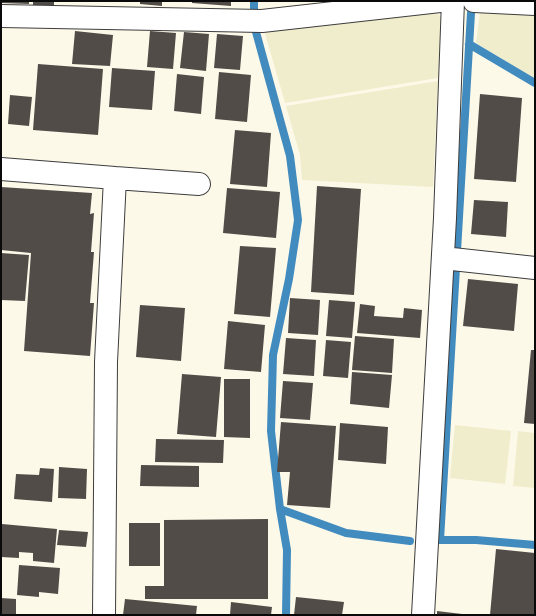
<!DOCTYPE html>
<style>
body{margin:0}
#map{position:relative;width:536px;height:616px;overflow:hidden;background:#fdf9e9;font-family:"Roboto Serif",serif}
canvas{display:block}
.frame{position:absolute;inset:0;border:2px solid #0a0a0a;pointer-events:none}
</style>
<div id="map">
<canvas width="536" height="616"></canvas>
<div class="frame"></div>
</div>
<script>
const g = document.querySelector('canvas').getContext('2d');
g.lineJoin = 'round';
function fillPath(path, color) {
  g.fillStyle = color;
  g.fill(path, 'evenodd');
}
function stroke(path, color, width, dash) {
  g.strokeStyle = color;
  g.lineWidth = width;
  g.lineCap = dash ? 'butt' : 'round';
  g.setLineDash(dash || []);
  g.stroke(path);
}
const farmland = new Path2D(`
 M431,10L444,18L438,78L285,103L264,30Z
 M480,13L535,15V79L476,43Z
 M438,81L433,187L302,180L300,155L286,106Z
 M455,425L511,431L505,484L450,478Z
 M518,431L535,433V488L513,486Z`);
const stream = new Path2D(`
 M254,1V13
 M471,13L440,540H476L535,545
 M256,32L290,156L298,220L289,279L273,355L271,431L280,509L287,550L286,615
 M469,44L535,83
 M280,509L346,533L410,541`);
const building = new Path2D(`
 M1,1H29V4L1,3Z
 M33,1H54V8L33,7Z
 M140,1H162V6L140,4Z
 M192,1H231V6L192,3Z
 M75,31L113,35L110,66L72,64Z
 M150,31L176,33L173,69L147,67Z
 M184,32L209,34L206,71L180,68Z
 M217,34L243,36L240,70L214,68Z
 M38,64L103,69L98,135L33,130Z
 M112,68L155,71L152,110L109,107Z
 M219,72L251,75L247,122L215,119Z
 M177,74L204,77L201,114L174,111Z
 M480,94L522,98L516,182L474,179Z
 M10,95L32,97L29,126L8,124Z
 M235,130L271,133L267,187L230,184Z
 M317,186L361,189L354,295L311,292Z
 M1,187L92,193L90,214L94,213L91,252H94L90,303H94L90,356L24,351L31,253L1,250Z
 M227,188L280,192L276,238L223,233Z
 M474,200L508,202L506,237L471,234Z
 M240,246L276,248L270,317L234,314Z
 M1,253L29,255L25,301L1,300Z
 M468,279L518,284L514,331L463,326Z
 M290,298L320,300L318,335L288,333Z
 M329,300L355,302L352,338L326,336Z
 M360,304L375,306L374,316L403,318L404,308L422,310L420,338L357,333Z
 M140,305L185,308L181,361L136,357Z
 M228,321L265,325L261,372L224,369Z
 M355,336L394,339L392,373L352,370Z
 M286,338L316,340L314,376L283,374Z
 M326,340L351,342L348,378L323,376Z
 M531,350H535V424L524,423Z
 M352,372L392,375L389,408L350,404Z
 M182,374L221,377L216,437L177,434Z
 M224,379H250V438L224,437Z
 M283,381L313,383L310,420L280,418Z
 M281,422L336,426L330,508L287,505L290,472H277Z
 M340,423L388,427L386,464L338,460Z
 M156,439L224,440L223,463L155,462Z
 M141,465L199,466V487L140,486Z
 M59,467L87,469L86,499L58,498Z
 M40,468L54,469L52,502L14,499L16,474L39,475Z
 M268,519V599H145V586H164V520Z
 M129,523H160V566H129Z
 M2,524L57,529L54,563L33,561V553L19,552V558L1,557Z
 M59,530L88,532L86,547L57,545Z
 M496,549L535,553L534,615H490Z
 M19,565L60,568L58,594L39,592V597L17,595Z
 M296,597L344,602L342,615H294Z
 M1,598L16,599V615H1Z
 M125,599L197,606L196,615H123Z
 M231,602L272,607L271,615H230Z
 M437,611L462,614V615H437Z`);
const minor = new Path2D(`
 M474,1L535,4
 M1,16L262,21L440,1
 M1,169L115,178L106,362L104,615
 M115,178L199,184
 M443,258L535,268
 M423,615L445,218L453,1`);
fillPath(farmland, '#f0edcc');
stroke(stream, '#418bbf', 8);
fillPath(building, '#514c48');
stroke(minor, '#3d3d3d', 24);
stroke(minor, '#fff', 22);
</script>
